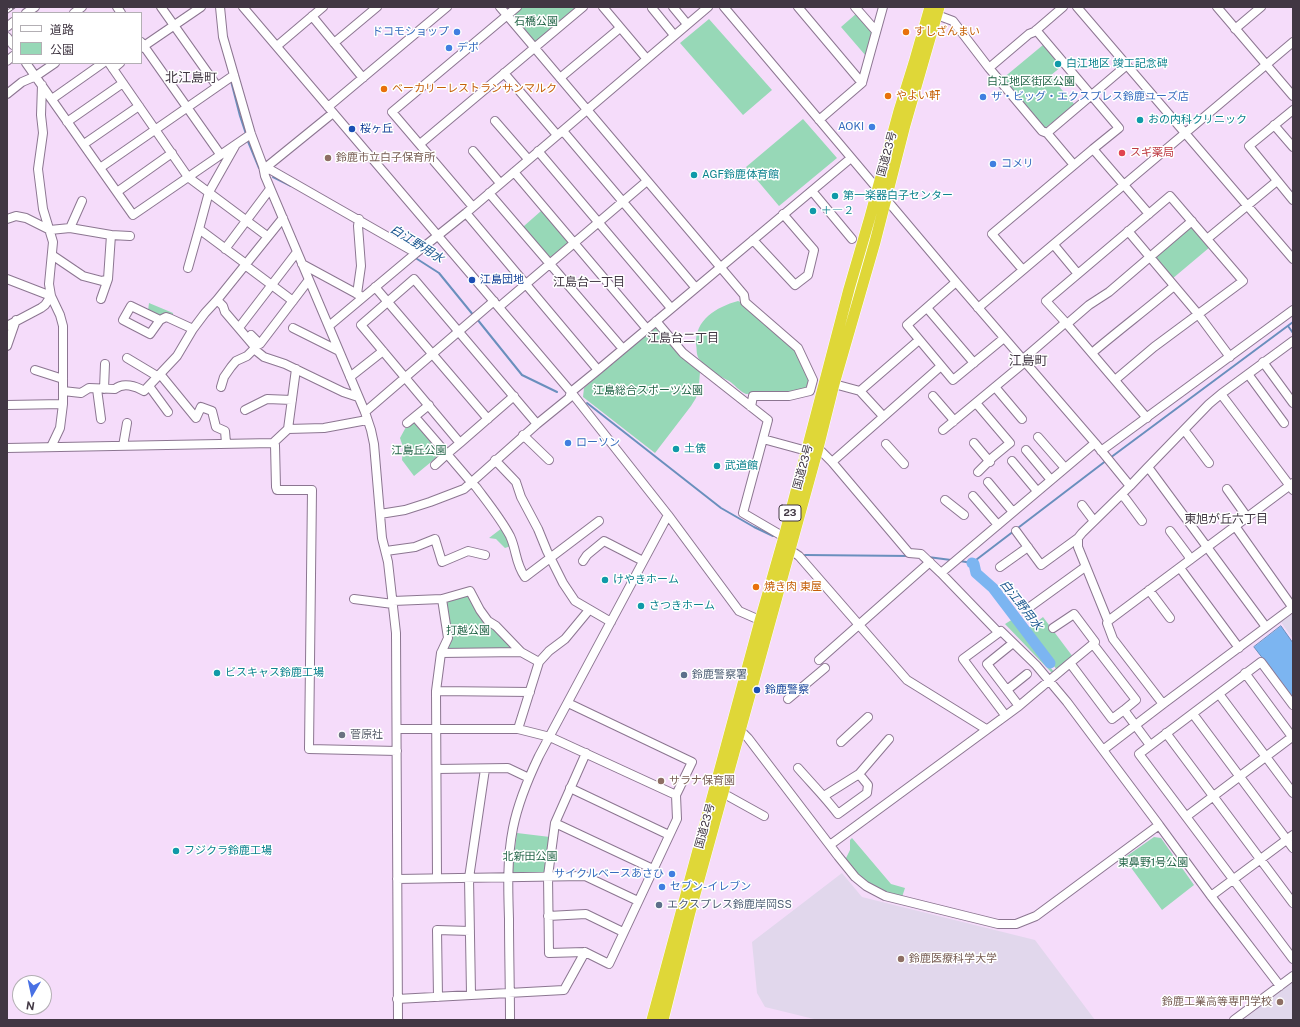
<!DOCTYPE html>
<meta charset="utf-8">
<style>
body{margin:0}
#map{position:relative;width:1300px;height:1027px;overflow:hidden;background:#f5dcfa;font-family:"Public Sans","Noto Sans JP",sans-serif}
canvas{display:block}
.frame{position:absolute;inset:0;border:8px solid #413743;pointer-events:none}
.legend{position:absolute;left:12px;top:12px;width:130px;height:52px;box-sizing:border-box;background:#fff;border:1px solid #b3afb4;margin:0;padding:5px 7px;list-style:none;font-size:12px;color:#413743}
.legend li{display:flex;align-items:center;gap:8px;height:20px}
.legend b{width:20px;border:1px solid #b3afb4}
.north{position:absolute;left:12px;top:975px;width:40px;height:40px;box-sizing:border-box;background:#fff;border:1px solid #b3afb4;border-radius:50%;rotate:189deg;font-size:11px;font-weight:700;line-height:16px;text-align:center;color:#413743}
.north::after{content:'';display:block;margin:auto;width:14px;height:18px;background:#4971e4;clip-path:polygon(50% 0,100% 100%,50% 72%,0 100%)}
</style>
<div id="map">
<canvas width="1300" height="1027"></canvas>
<div class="frame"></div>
<ul class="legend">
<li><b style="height:5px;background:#fff"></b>道路</li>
<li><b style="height:11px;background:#97d8b7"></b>公園</li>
</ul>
<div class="north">N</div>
</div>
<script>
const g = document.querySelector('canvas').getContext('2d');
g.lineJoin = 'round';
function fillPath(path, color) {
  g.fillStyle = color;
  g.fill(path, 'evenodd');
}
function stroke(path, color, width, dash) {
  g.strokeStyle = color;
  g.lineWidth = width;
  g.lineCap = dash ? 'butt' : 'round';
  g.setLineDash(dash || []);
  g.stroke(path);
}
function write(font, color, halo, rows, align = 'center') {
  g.font = font + ' "Public Sans","Noto Sans JP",sans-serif';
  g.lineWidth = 3;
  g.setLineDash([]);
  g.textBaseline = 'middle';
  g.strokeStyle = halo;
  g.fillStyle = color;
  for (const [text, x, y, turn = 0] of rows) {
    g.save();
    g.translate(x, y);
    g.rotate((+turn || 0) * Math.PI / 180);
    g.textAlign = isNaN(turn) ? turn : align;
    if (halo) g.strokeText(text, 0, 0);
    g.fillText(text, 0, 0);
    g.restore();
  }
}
const education = new Path2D(`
 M1293,613V639L1281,622Z
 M842,873L862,897L1035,940L1095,1020H818L765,1007L757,993L752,942Z
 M1293,981V1020H1243L1290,984Z`);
const green = new Path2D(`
 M521,7H579L536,43L532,42L511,17Z
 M857,13L873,31L866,56L841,27Z
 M709,19L772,90L743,115L680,43Z
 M1043,45L1062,66L1050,76L1075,105L1045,128L1002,79Z
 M803,119L837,158L779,206L746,167Z
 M541,211H544L568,239L567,244L552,257L547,256L523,229L524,226Z
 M1189,227H1193L1210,247L1172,279L1155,259L1156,256Z
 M738,301L745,304L796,349L810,381L803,392L746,394C739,391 735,385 729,381C719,376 706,368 699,359C696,354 697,349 696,344C695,320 716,307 738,301Z
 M149,303L173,313V316H159L148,311Z
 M656,327L680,356L700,372L699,384L696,398L691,406L655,453L583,397L584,388Z
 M415,420L442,453L414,476L402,460L403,447L400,438L406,427Z
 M502,528L511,546L505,548L496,539L489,538Z
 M466,595L469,596L495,629L511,645L509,650L448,651L446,648L445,604L447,601Z
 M1043,617L1073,657L1057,670L1026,630Z
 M1013,619L1054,672H1051L1005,624Z
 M517,833L550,837L546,872L543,873L514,874L512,872Z
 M1154,837L1161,838L1194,885L1162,910L1124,858Z
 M852,838L891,884L905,888L902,897L883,892L861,879L845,860L850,850V840Z`);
const water = new Path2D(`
 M1281,626L1293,643V698L1254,647Z`);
const stream = new Path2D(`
 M231,81L240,116L246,134
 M247,139L259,168
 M273,177L291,186
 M414,257L439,273L474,316
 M477,319L522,375L557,392
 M1288,326L1293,333
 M587,403L721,508L754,527L773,536
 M1110,458L1293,322
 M805,555L910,556
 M928,557L951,560
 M960,561L972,563L1107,460`);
const river = new Path2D(`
 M972,563L974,564L976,573L993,588L1050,663`);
const minor = new Path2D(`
 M117,7L121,13
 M161,7L217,86
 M220,7L223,37L251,134L263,166L265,176L365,412L371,430L374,444L382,538L388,562L396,633L398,1020
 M243,7L571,392L668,515L739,611L764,622
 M500,7L744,295L745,302L798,348L813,380L810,391L789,396H753L751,407
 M603,7L646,58
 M673,7L687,24
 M724,7L956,282L1095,443L1130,486L1082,533L1078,538V547L1108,621L1107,623L1113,639L1163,704L1293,607
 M798,7L862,83
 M855,7L876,31
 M1077,7L1293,259
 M1217,7L1293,96
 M652,8L674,35
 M26,13L35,7
 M74,13L82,7
 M937,15L953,21L989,68L1042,131L1047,133L1074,165
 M312,16L363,78
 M7,27L13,22
 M1235,29L1261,7
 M1036,30L1119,128L1093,149
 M7,37L13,45
 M141,42L220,154
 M334,43L377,7
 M277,46L323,7
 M141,48L201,7
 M7,61L13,56
 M26,63L133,215L251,134
 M109,63L188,177L267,236
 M989,68L1029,34L1034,32L1063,7
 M113,69L120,63
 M504,73L557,135
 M560,78L620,28
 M42,85L41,115L43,133L38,169L43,209L53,242L49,284L51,296L60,315L63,326V404L60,428L51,447
 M7,94L22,82L36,76L55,63
 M52,99L103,63
 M328,107L447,7
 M1293,110L1249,146L1293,200
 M819,120L862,83L883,7
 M495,121L528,159
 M67,122L123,83
 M1274,125L1293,147
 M563,131L695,287
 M1047,133L1127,65
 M84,144L139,106
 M420,144L583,7
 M235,146L209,192L199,229L246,264
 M473,151L500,183
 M538,151L671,308
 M100,168L234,75
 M264,169L271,170L416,253L466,213L708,7
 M264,169L333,113
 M514,172L647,329
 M812,191L852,239
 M117,192L172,153
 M489,193L623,349
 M473,207L392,112L517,7
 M466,213L598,370
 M7,219L16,216L26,218L50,230L70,228L111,235L108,279L102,281L83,276L52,255
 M70,228L82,201
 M1128,231L1198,314L1230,357
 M111,235L130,236
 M1207,239L1277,181
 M753,240L795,285L808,275L814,250L783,214
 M1054,245L1078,274
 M225,249L270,189
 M302,264L361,296
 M245,265L293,301
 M188,268L199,229
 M1023,270L992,234L1093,149L1149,214
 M7,279L51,296
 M956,282L907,325L953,380L1004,338
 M375,287L488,419
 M357,294L361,266L358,226L359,219
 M101,299L108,279
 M217,300L223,306L225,312L254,346V349L264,357L285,364L343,392L358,397
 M499,307L647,181
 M927,308L974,363
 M978,308C1083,219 1188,130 1293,42
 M160,320L150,334L123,320L131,306L160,320L166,317L169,318L193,329
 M656,321L683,353L768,420L743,513L784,537
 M1067,324L1089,305L1109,292L1192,221
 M241,325L297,252
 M7,326L41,308L45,305L51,296
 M329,326L416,253
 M293,328L339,351
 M251,335L260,344L308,281
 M7,346L16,320
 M1092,353C1119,330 1147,309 1174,286
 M127,358L157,376
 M1022,360L1065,323
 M1263,362L1293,403
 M35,370L63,379
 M160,374L196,418L201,407L212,411L216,427L225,431L226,443
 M1248,374L1284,423
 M350,377L383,351
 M1115,380L1154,347L1243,281L1170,196L1046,301L1067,324L1147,418
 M834,384L860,391L883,416
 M149,386L168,412
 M221,387L224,377L231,367L236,361L247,356L254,349
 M995,387L1022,419
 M97,389L101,419
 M104,389L105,364
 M63,391L81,393L89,388L115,389C123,382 136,386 144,391L177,356L193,329L205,313L217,300L283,218
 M860,391L919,340
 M1221,394L1293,490
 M933,396L952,418L953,422
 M976,403L1010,443L993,457L978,472
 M7,405L63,404
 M245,410L267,399L292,400
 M365,412L494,301
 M415,417L447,454L435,465
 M407,423L429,405
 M537,424L414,279L361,325L460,443L447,454L471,482L476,487C488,503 501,519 510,536C517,551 515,563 525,577L599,521
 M288,429L296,369
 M943,430L1025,362
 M1184,430L1188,435L1209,463
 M523,435L549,460
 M1038,437L1065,468
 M763,439L807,451
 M273,443L275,445L276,487L277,490H312L309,749L397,751
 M460,443L514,396
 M974,443L990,462
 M886,444L904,464
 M123,446L127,423
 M7,448L273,443L288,429L324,428L367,420
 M818,448L832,462L909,553L921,554L941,573L998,632
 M1026,450L1051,480
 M1101,451L1293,310
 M495,460L516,482L521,497L538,529L547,551L563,583L575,601L611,622
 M1012,461L1037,491
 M832,462L941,366
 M988,482L1013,512
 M1130,486L1148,467
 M1227,489L1247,517
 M1121,495L1125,498L1142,521
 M973,496L998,525
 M945,500L964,515
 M1082,505L1094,521
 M380,514L405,510L430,502L464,489L537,424L569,398L571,392L598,370L851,158
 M1235,526L1293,608
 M1016,531L1041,565L1078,538
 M1170,531L1188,555L1190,560
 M790,550L799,556L907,680L986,729
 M386,551L415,547L435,539L442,562L468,551L485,555
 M583,561L587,555L604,541L643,561
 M1000,567L1028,547
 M1180,568L1239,648
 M941,573L1095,443
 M1149,590L1170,618
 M354,599L393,604
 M393,601L442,599L470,591L480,610L488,621L496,626L521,652L539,662
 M1027,609L1085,567
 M1108,621L1293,483
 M1266,627L1148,467L1209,404L1221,394L1293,341
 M1053,628L1074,614L1095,642
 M1013,643L987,664L1019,706
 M441,653L521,652
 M819,660L930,562
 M1245,673L1293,738
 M1007,690L1027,674
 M436,691L530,692
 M1219,694L1293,793
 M788,699L825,668
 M568,703L692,762L676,795L677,819L609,964L585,952L549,953L548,876L555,823L586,753
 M1293,705L1261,662L1139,754L1293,959
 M1124,710L1112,719L1070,663L1093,644L1136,700L1124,710L1150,745
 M1193,714L1293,848
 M1005,715L963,659L1001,631L1036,665L1067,702L1159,825
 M397,729H518L550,737L676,795
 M518,729L539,662L549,651L565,639L589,610
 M737,730L741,731L748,738L838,856L855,877L866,886L885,896L998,924H1016L1036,916L1159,825L1211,896L1280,986
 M1166,733L1293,903
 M841,742L868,717
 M1103,750L1163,704
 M798,768C812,784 826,798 838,814L867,793L868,785L859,774
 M437,769L508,768L529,778
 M570,788L669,835
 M728,796L764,816
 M824,796L859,774L889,739
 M1187,816L1292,737
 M555,823L653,869
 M830,845L1019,706L1070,663
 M437,878L436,691L441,653L448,638L442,599
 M397,879L585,876L638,901
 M1211,896L1293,835
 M548,916L586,914L623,932
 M471,994L469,878L485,769
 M438,997L437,930L470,931
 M397,999L564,990L585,952
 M510,1020C510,986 509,953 509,919C508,889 507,858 513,828C518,803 528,779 539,756L668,515
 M1234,1020L1293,976`);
const highway = new Path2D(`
 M652,1020L760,621L784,537L849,289L870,217L899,111L914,63L930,7
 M663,1020L690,912L818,448L834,384L875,242L905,125L939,7`);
const rail = new Path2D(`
 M7,12L14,7`);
const markers = [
 [457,32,4,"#3f7fe0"],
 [906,32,4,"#e8710a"],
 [449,48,4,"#3f7fe0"],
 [1058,64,4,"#0f9aa8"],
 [384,89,4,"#e8710a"],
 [888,96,4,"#e8710a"],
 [983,97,4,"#3f7fe0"],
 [1140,120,4,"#0f9aa8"],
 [872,127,4,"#3f7fe0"],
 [352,129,4,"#1a4fb4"],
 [1122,153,4,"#e0444e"],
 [328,158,4,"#8d6e63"],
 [993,164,4,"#3f7fe0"],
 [694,175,4,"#0f9aa8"],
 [835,196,4,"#0f9aa8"],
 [813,211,4,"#0f9aa8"],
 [472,280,4,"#1a4fb4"],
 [568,443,4,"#3f7fe0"],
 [676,449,4,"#0f9aa8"],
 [717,466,4,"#0f9aa8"],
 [605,580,4,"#0f9aa8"],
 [756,587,4,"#e8710a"],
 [641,606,4,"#0f9aa8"],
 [217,673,4,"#0f9aa8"],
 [684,675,4,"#5c6f8a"],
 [757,690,4,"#1a4fb4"],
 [342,735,4,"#6b7280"],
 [661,781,4,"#8d6e63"],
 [176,851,4,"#0f9aa8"],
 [672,874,4,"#3f7fe0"],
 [662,887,4,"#3f7fe0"],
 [659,905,4,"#5c6f8a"],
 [901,959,4,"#8d6e63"],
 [1280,1002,4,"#8d6e63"]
];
const shields = [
 [790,513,22]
];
const shieldNames = [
 ["23",790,513]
];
const parkNames = [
 ["石橋公園",536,22],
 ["白江地区街区公園",1031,82],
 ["江島総合スポーツ公園",648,391],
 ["江島丘公園",419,451],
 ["打越公園",468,631],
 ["北新田公園",530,857],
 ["東鼻野1号公園",1153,863]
];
const shopNames = [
 ["ドコモショップ",449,32,"right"],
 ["デポ",457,48],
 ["ザ・ビッグ・エクスプレス鈴鹿ユーズ店",991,97],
 ["AOKI",864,127,"right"],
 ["コメリ",1001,164],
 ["ローソン",576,443],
 ["サイクルベースあさひ",664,874,"right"],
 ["セブン-イレブン",670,887]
];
const foodNames = [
 ["すしざんまい",914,32],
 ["ベーカリーレストランサンマルク",392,89],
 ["やよい軒",896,96],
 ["焼き肉 東屋",764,587]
];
const cultureNames = [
 ["白江地区 竣工記念碑",1066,64],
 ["おの内科クリニック",1148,120],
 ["AGF鈴鹿体育館",702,175],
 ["第一楽器白子センター",843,196],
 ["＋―２",821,211],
 ["土俵",684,449],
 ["武道館",725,466],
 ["けやきホーム",613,580],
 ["さつきホーム",649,606],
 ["ビスキャス鈴鹿工場",225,673],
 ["フジクラ鈴鹿工場",184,851]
];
const transitNames = [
 ["桜ヶ丘",360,129],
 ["江島団地",480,280],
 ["鈴鹿警察",765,690]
];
const healthNames = [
 ["スギ薬局",1130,153]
];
const streetNames = [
 ["国道23号",887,154,-75],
 ["国道23号",803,467,-75],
 ["国道23号",705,826,-75]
];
const educationNames = [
 ["鈴鹿市立白子保育所",336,158],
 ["サラナ保育園",669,781],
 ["鈴鹿医療科学大学",909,959],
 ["鈴鹿工業高等専門学校",1272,1002,"right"]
];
const serviceNames = [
 ["鈴鹿警察署",692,675],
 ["エクスプレス鈴鹿岸岡SS",667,905]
];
const worshipNames = [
 ["菅原社",350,735]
];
const waterNames = [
 ["白江野用水",417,244,32],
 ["白江野用水",1021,605,52]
];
const neighbourhoodNames = [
 ["江島台一丁目",589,282],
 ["江島台二丁目",683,338],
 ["東旭が丘六丁目",1226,519]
];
const quarterNames = [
 ["北江島町",191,78],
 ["江島町",1028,361]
];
fillPath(education, '#e1d7ec');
fillPath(green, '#97d8b7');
fillPath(water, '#7cb5f1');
stroke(water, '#6a8fbd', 1);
stroke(stream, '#6a8fbd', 2);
stroke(river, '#7cb5f1', 11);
stroke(minor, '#8c7691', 10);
stroke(highway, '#fff', 12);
stroke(minor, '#fff', 8);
stroke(highway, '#dfd738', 11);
stroke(rail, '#7a6b7d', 3.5);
stroke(rail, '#fff', 2, [6]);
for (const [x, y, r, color] of markers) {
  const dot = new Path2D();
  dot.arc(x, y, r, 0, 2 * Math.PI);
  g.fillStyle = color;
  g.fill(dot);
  stroke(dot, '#fff', 1.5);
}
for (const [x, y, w] of shields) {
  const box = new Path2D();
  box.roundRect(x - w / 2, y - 8, w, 16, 3);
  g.fillStyle = '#fff';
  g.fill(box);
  stroke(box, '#413743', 1);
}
write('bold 10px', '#413743', null, shieldNames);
write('11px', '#246649', '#fff', parkNames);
write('11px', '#366cbe', '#fff', shopNames, 'left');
write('11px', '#c56008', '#fff', foodNames, 'left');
write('11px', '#0d838f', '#fff', cultureNames, 'left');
write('11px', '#164399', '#fff', transitNames, 'left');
write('11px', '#be3a42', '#fff', healthNames, 'left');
write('11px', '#413743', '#fff', streetNames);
write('11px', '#785e54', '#fff', educationNames, 'left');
write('11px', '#4e5e75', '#fff', serviceNames, 'left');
write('11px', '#5b616d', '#fff', worshipNames, 'left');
write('italic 12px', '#205a92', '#fff', waterNames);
write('12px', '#413743', '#fff', neighbourhoodNames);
write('13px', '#413743', '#fff', quarterNames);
</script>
